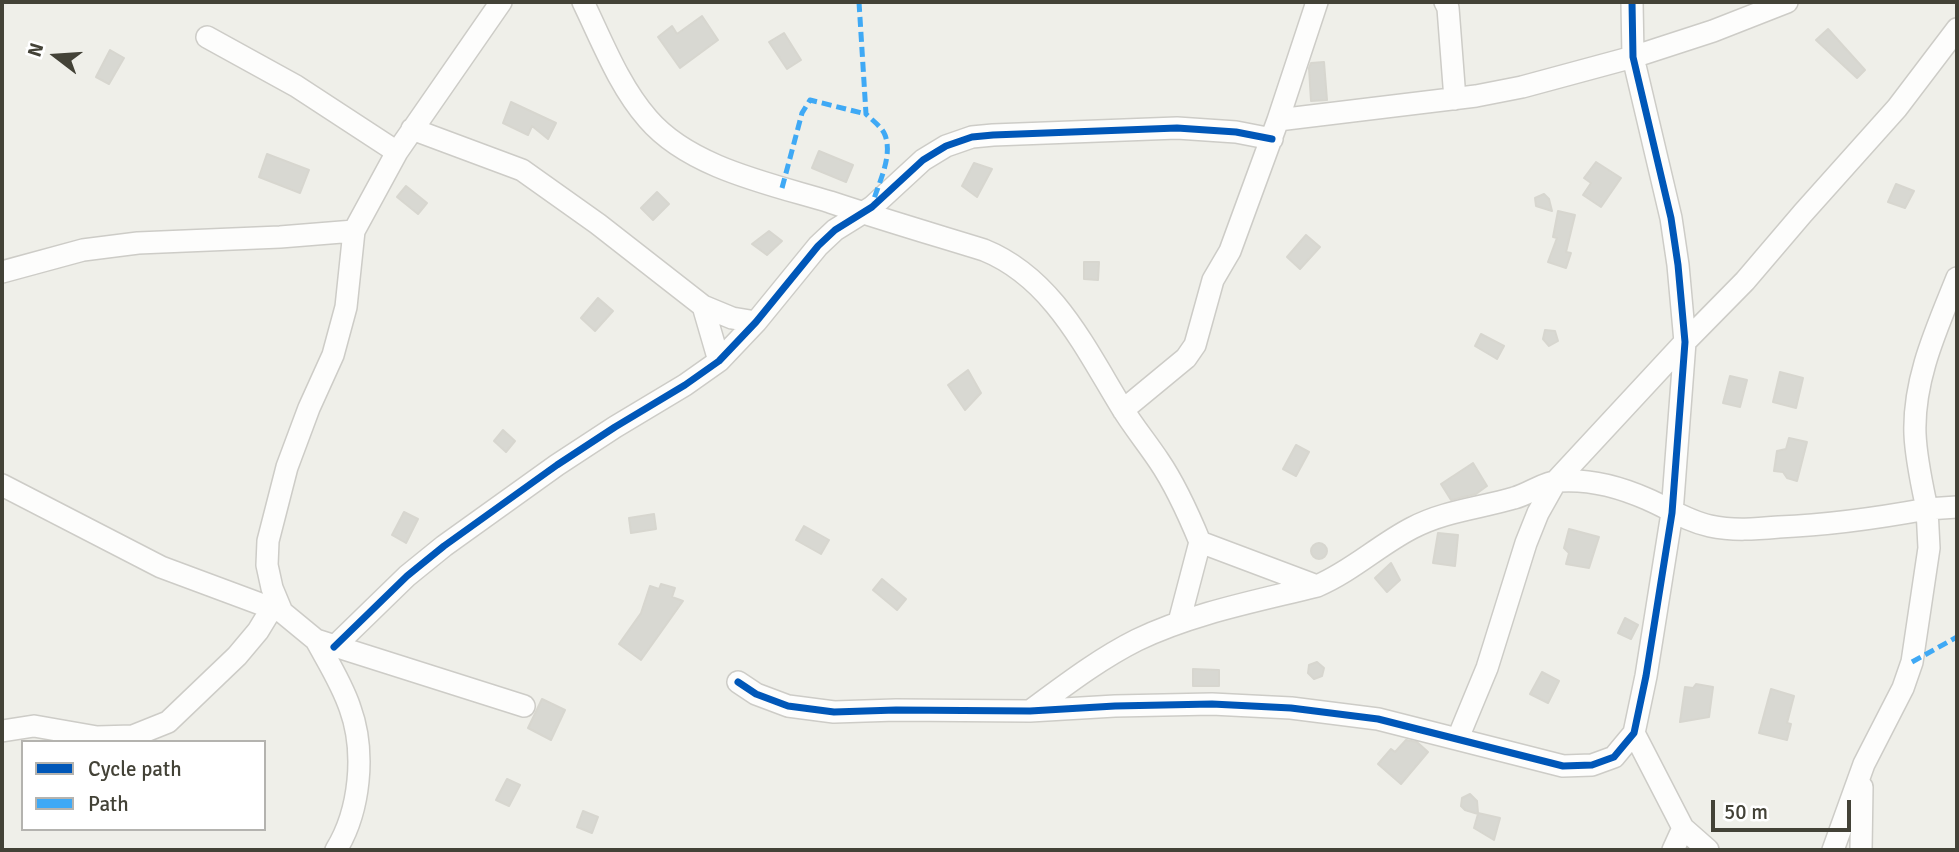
<!DOCTYPE html>
<style>
body{margin:0}
#map{position:relative;width:1959px;height:852px;overflow:hidden;background:#efefe9;font-family:Signika,sans-serif}
canvas{display:block}
.frame{position:absolute;inset:0;border:4px solid #434237;pointer-events:none}
.legend{position:absolute;left:21px;top:740px;width:245px;height:91px;box-sizing:border-box;background:#fff;border:2px solid #b4b3af;margin:0;padding:9px 12px;list-style:none;font-size:21px;color:#434237}
.legend li{display:flex;align-items:center;gap:14px;height:35px}
.legend b{width:35px;border:2px solid #b4b3af}
.north{position:absolute;left:21px;top:21px;width:70px;height:70px;-webkit-text-stroke:5px #fff;paint-order:stroke;rotate:287deg;font-size:19px;font-weight:700;line-height:28px;text-align:center;color:#434237}
.north::after{content:'';display:block;margin:auto;width:24px;height:32px;background:#434237;clip-path:polygon(50% 0,100% 100%,50% 72%,0 100%)}
.scale{position:absolute;left:1711px;top:800px;width:140px;height:32px;box-sizing:border-box;border:4px solid #434237;border-top:0;padding-left:9px;font-size:21px;line-height:24px;white-space:nowrap;color:#434237;-webkit-text-stroke:5px #fff;paint-order:stroke}
</style>
<div id="map">
<canvas width="1959" height="852"></canvas>
<div class="frame"></div>
<ul class="legend">
<li><b style="height:9px;background:#0057b8"></b>Cycle path</li>
<li><b style="height:9px;background:#3fa9f5"></b>Path</li>
</ul>
<div class="north">N</div>
<div class="scale">50 m</div>
</div>
<script>
const g = document.querySelector('canvas').getContext('2d');
g.lineJoin = 'round';
function fillPath(path, color) {
  g.fillStyle = color;
  g.fill(path, 'evenodd');
}
function stroke(path, color, width, dash) {
  g.strokeStyle = color;
  g.lineWidth = width;
  g.lineCap = dash ? 'butt' : 'round';
  g.setLineDash(dash || []);
  g.stroke(path);
}
const building = new Path2D(`
 M702,16L718,40L680,68L658,37L672,26L677,34Z
 M1828,29L1865,70L1857,78L1816,40Z
 M784,33L801,60L787,69L769,42Z
 M110,50L124,58L109,84L96,77Z
 M1324,62L1327,100L1311,101L1309,68L1311,63Z
 M511,102L556,123L548,139L532,126L528,135L503,123Z
 M819,151L853,165L846,182L812,168Z
 M267,154L309,170L300,193L259,177Z
 M1596,162L1621,178L1601,207L1583,195L1591,183L1584,178Z
 M974,163L992,169L977,197L962,186Z
 M1896,184L1914,191L1905,208L1888,202Z
 M406,186L427,203L418,214L397,197Z
 M657,192L669,204L653,220L641,208Z
 M1544,194L1549,199L1552,211L1536,206L1535,198Z
 M1558,211L1575,215L1566,252L1571,253L1566,268L1548,262L1557,238L1553,237Z
 M769,231L782,241L767,255L752,244Z
 M1306,235L1320,247L1300,269L1287,257Z
 M1084,262H1099L1098,280L1084,279Z
 M598,298L613,311L595,331L581,318Z
 M1545,330L1555,331L1558,341L1549,346L1543,339Z
 M1481,334L1504,346L1497,359L1475,346Z
 M968,370L981,393L965,410L948,385Z
 M1780,372L1803,378L1796,408L1773,402Z
 M1730,376L1747,380L1740,407L1723,403Z
 M503,430L515,441L506,452L494,441Z
 M1789,438L1807,442L1797,481L1787,478L1783,472L1774,471L1777,451L1786,449Z
 M1296,445L1309,452L1296,476L1283,469Z
 M1473,463L1487,486L1476,494L1451,500L1441,484Z
 M404,512L418,519L406,543L392,535Z
 M654,514L656,529L631,533L629,518Z
 M804,526L829,540L821,554L796,540Z
 M1569,529L1599,537L1589,568L1566,564L1569,553L1564,548Z
 M1438,533L1458,535L1455,566L1433,563Z
 M1311 551a8 8 0 1 1 16 0a8 8 0 1 1-16 0Z
 M1391,563L1400,580L1387,592L1375,578Z
 M882,579L906,599L897,610L873,590Z
 M661,584L675,588L672,597L683,601L641,660L619,644L641,613L650,586L659,589Z
 M1625,618L1638,625L1631,639L1618,633Z
 M1317,662L1324,668L1322,676L1314,679L1308,673L1309,665Z
 M1193,669L1219,670V686H1193Z
 M1542,672L1559,681L1548,703L1530,694Z
 M1696,684L1713,687L1709,717L1680,722L1685,687L1693,688Z
 M1771,689L1794,696L1787,723L1791,724L1787,740L1759,733Z
 M542,699L565,710L551,740L528,728Z
 M1406,740L1417,742L1428,752L1401,784L1378,764L1391,749L1395,752Z
 M507,779L520,785L509,806L496,800Z
 M1470,794L1477,801L1478,813L1500,818L1494,840L1474,828L1478,814L1465,810L1461,806L1462,798Z
 M583,811L598,817L592,833L577,827Z`);
const minor = new Path2D(`
 M501,2L397,152L354,231L346,307L333,355L309,408L287,467L268,541L267,565L272,588L282,612L316,640L524,706
 M583,2C602,41 619,86 648,119C690,168 771,184 830,202C881,219 932,234 984,250C1053,278 1085,348 1122,408C1133,426 1147,443 1159,461C1176,486 1188,513 1200,542L1317,586
 M1445,2L1448,8L1455,99
 M207,37L296,86L397,152
 M1278,120L1317,2
 M412,129L522,170L598,224L703,306L719,361
 M2,272L83,250L138,243L280,237L354,231
 M703,306L732,318L756,322
 M1123,410L1186,358L1195,345L1213,280L1230,251L1278,120L1476,96L1522,87L1633,57L1713,31L1787,2
 M2,485L161,567L282,612
 M1179,622L1200,542
 M316,640C328,662 342,684 350,708C366,752 360,811 336,850
 M334,647L407,576L444,546L557,465L615,427L685,385L719,361L756,322L818,246L835,230L872,207L923,160L946,146L972,137L993,135L1177,128L1236,132L1272,139
 M738,682L756,694L788,706L834,712L896,710L1030,711L1115,706L1212,704L1291,708L1378,719L1563,766L1592,765L1614,757L1634,733L1646,676L1672,513L1685,342L1678,265L1671,218L1633,57L1632,2
 M1030,711C1064,686 1099,659 1137,640C1193,613 1257,601 1317,586C1352,571 1379,545 1412,528C1444,511 1480,508 1514,498C1529,494 1544,482 1559,481C1589,479 1620,487 1647,499C1668,508 1687,521 1710,526C1733,531 1756,529 1779,527C1829,525 1878,518 1927,509C1922,485 1916,459 1915,434C1913,379 1937,328 1957,278
 M2,731L34,726L97,737L133,736L168,722L237,656L258,631L272,608
 M1634,733L1683,828L1708,850
 M1458,738L1487,668L1526,543L1538,513L1556,481L1685,342L1745,281L1803,213L1897,108L1957,29
 M1673,850L1683,828
 M1833,850L1864,764L1903,688L1912,662L1929,548L1927,509L1957,507
 M1861,850L1862,787`);
const quiet = new Path2D(`
 M859,2L866,114C872,120 882,127 885,135C893,156 879,182 873,202
 M782,188L802,113L810,100L866,114
 M1912,662L1957,637`);
const cycleway = new Path2D(`
 M334,647L407,576L444,546L557,465L615,427L685,385L719,361L756,322L818,246L835,230L872,207L923,160L946,146L972,137L993,135L1177,128L1236,132L1272,139
 M738,682L756,694L788,706L834,712L896,710L1030,711L1115,706L1212,704L1291,708L1378,719L1563,766L1592,765L1614,757L1634,733L1646,676L1672,513L1685,342L1678,265L1671,218L1633,57L1632,2`);
fillPath(building, '#d8d8d2');
stroke(building, '#d7d6cf', 2);
stroke(minor, '#cdccc7', 24);
stroke(minor, '#fdfdfc', 21);
stroke(quiet, '#3fa9f5', 5, [10, 5]);
stroke(cycleway, '#0057b8', 7);
</script>
